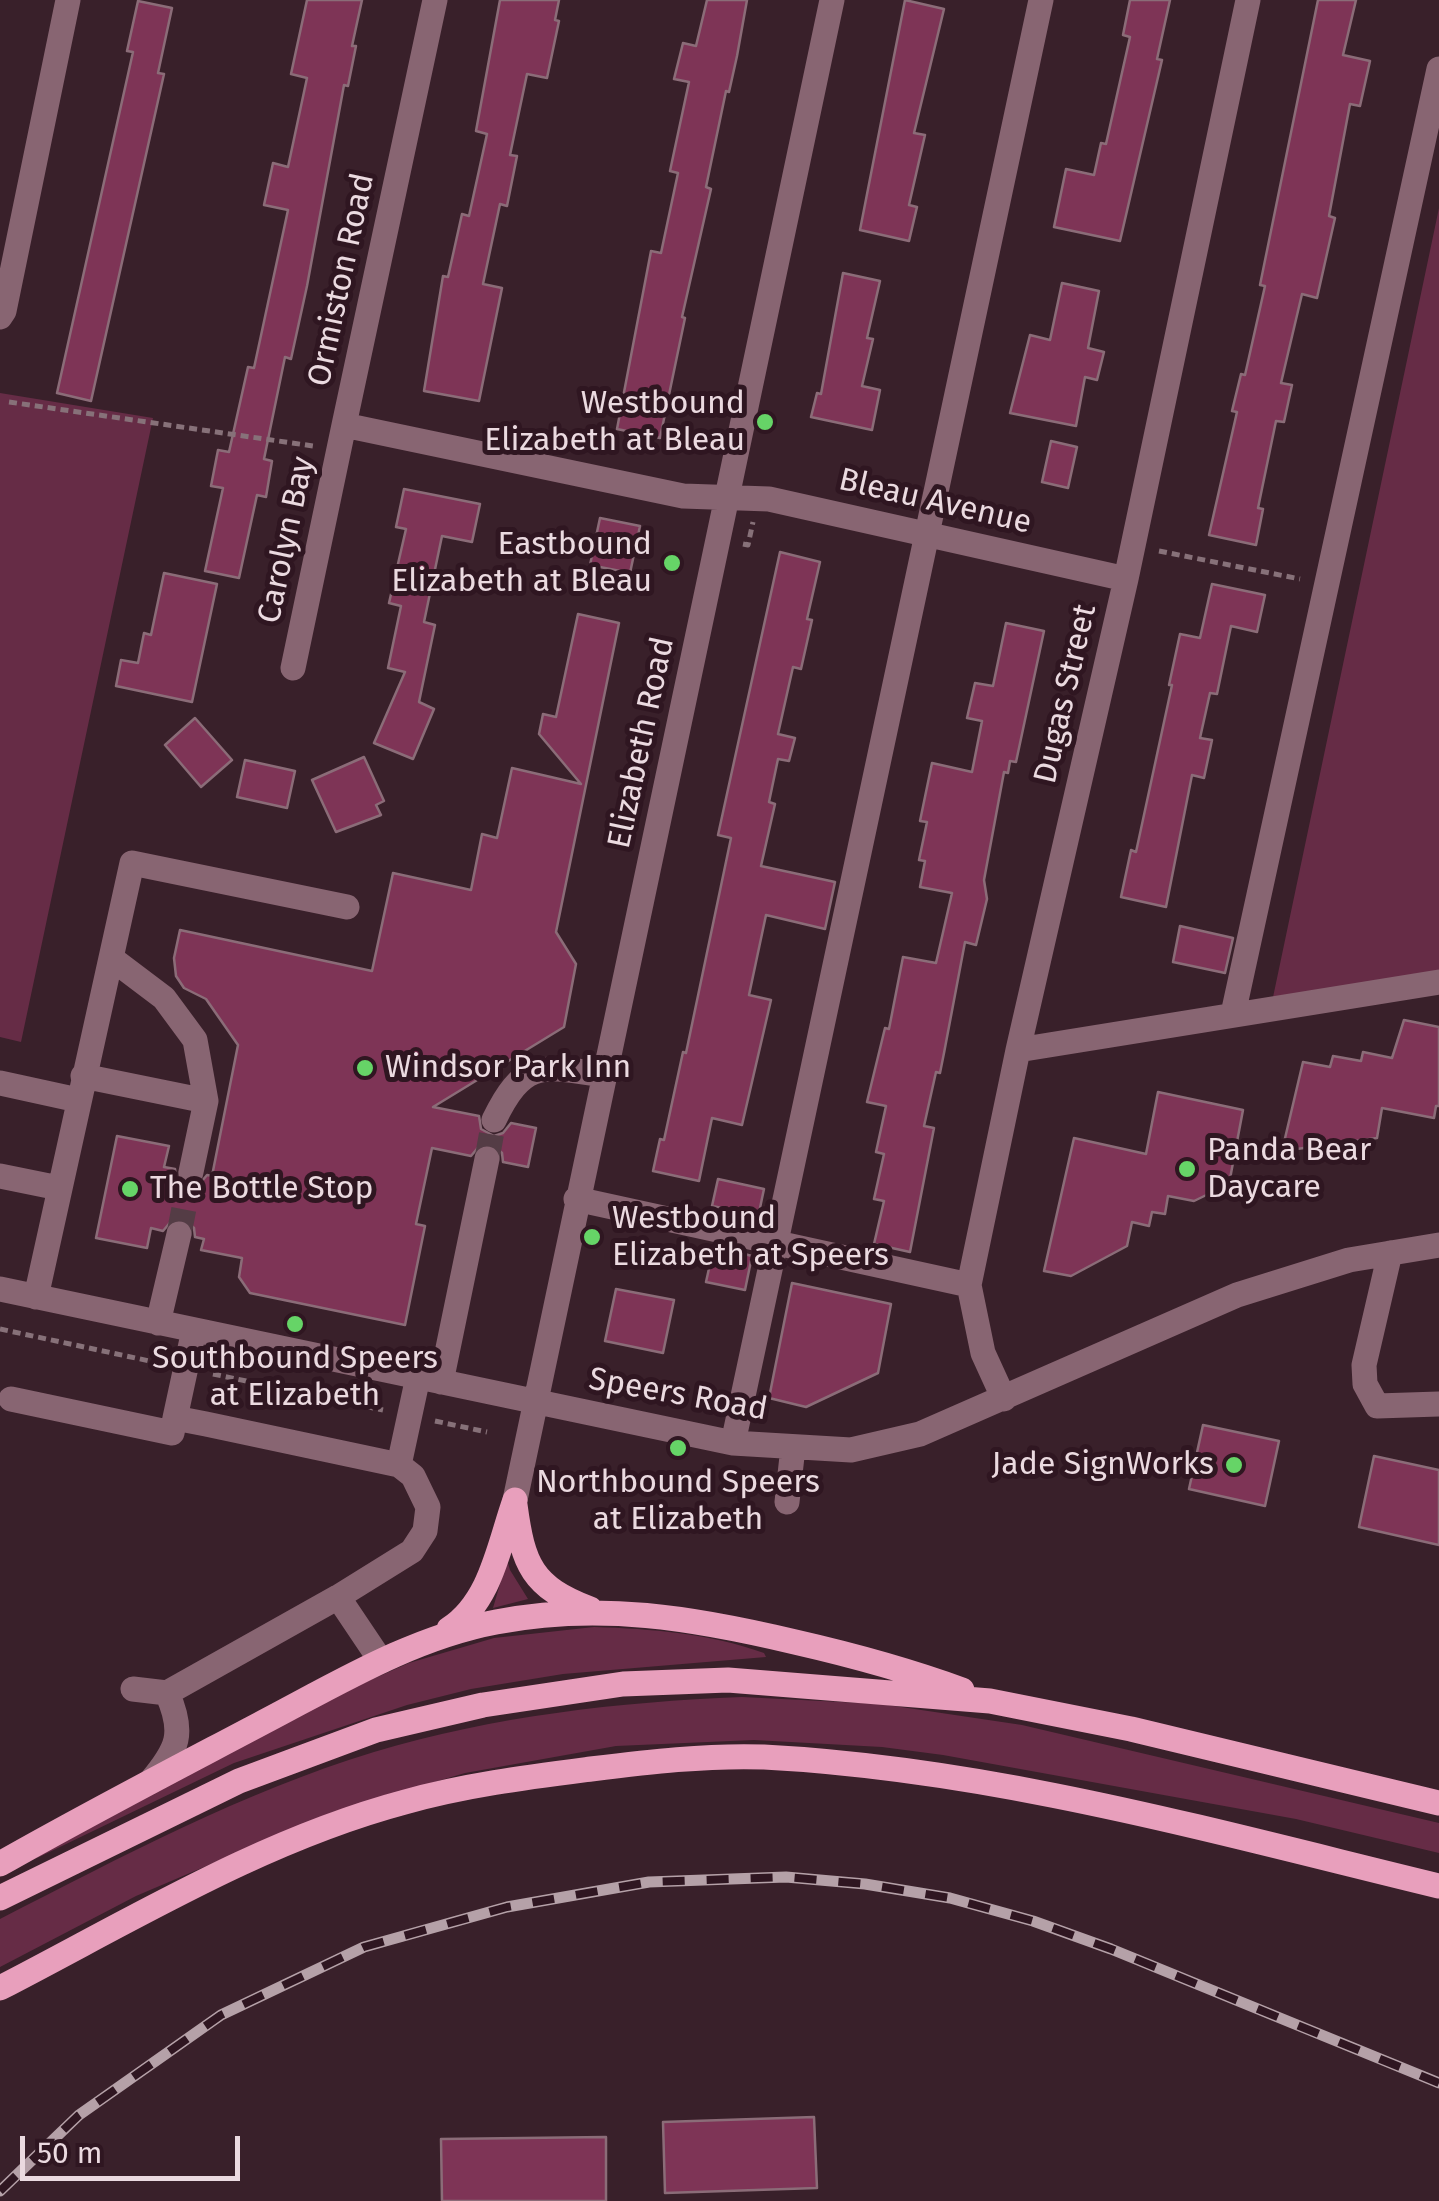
<!DOCTYPE html>
<style>
body{margin:0}
#map{position:relative;width:1439px;height:2201px;overflow:hidden;background:#39202a;font-family:"Fira Sans",sans-serif}
canvas{display:block}
.scale{position:absolute;left:20px;top:2136px;width:220px;height:45px;box-sizing:border-box;border:5px solid #ebdae0;border-top:0;padding-left:12px;font-size:30px;line-height:35px;white-space:nowrap;color:#ebdae0;-webkit-text-stroke:8px #2f1621;paint-order:stroke}
</style>
<div id="map">
<canvas width="1439" height="2201"></canvas>
<div class="scale">50 m</div>
</div>
<script>
const g = document.querySelector('canvas').getContext('2d');
g.lineJoin = 'round';
function fillPath(path, color) {
  g.fillStyle = color;
  g.fill(path, 'evenodd');
}
function stroke(path, color, width, dash) {
  g.strokeStyle = color;
  g.lineWidth = width;
  g.lineCap = dash ? 'butt' : 'round';
  g.setLineDash(dash || []);
  g.stroke(path);
}
function write(font, color, halo, rows, align = 'center') {
  g.font = font + ' "Fira Sans",sans-serif';
  g.lineWidth = 10;
  g.setLineDash([]);
  g.textBaseline = 'middle';
  g.strokeStyle = halo;
  g.fillStyle = color;
  for (const [text, x, y, turn = 0] of rows) {
    g.save();
    g.translate(x, y);
    g.rotate((+turn || 0) * Math.PI / 180);
    g.textAlign = isNaN(turn) ? turn : align;
    if (halo) g.strokeText(text, 0, 0);
    g.fillText(text, 0, 0);
    g.restore();
  }
}
const green = new Path2D(`
 M1439,208V974L1272,1002Z
 M0,393L153,418L21,1042L0,1037Z
 M507,1560L510,1570L528,1599L493,1608Z
 M594,1627C652,1629 708,1633 764,1653L766,1657L563,1674L471,1689L407,1705L234,1763L35,1859L68,1837L357,1686L409,1663L494,1638Z
 M742,1697L881,1704L1022,1725L1439,1823V1853L1296,1819L943,1755L882,1747L754,1740L616,1746L465,1773L333,1812L136,1896L0,1967V1919C121,1857 243,1792 374,1752C494,1716 618,1702 742,1697Z`);
const building = new Path2D(`
 M307,0H362L352,46H356L348,86L344,85L307,286L291,359L285,357L264,459L272,461L266,497L257,495L239,578L205,571L223,488L211,486L218,450L229,452L248,367L254,368L288,210L264,205L273,163L288,167L307,78L291,74Z
 M500,0H559L555,20L559,21L547,78L527,74L510,155L517,156L507,206L500,204L483,284L502,288L479,401L424,391L443,276L448,277L462,214L469,216L487,134L476,131Z
 M707,0H747L737,56L729,92L726,91L706,187L711,189L682,317L685,318L660,438L617,429L651,251L661,253L678,173L670,171L689,82L674,79L683,43L696,46Z
 M905,0L944,9L914,133L925,135L909,205L917,207L909,241L860,230Z
 M1130,0H1170L1157,59L1162,60L1120,241L1054,227L1066,169L1094,175L1101,143L1106,144L1130,37L1123,35Z
 M1318,0H1356L1343,55L1370,61L1360,106L1350,104L1329,216L1335,218L1317,298L1302,294L1281,383L1292,385L1284,422L1276,421L1258,508L1263,509L1256,545L1209,535L1237,412L1232,411L1241,374L1245,375L1265,286L1260,285Z
 M138,1L172,8L158,73L164,74L91,401L57,393L133,52L127,51Z
 M843,273L880,281L867,338L873,339L862,386L880,390L872,430L811,417L817,393L821,394Z
 M1062,283L1099,291L1088,348L1104,352L1097,380L1085,377L1076,426L1010,413L1030,335L1050,340Z
 M1051,441L1077,447L1068,488L1042,482Z
 M404,489L480,504L472,542L442,536L424,622L435,625L419,702L434,709L413,759L374,743L405,672L388,668L401,606L389,603L406,529L396,527Z
 M600,518L640,526L630,573L590,565Z
 M780,552L820,562L807,619L812,620L801,669L793,667L778,734L795,738L789,761L778,759L769,802L775,804L761,866L835,882L825,929L766,915L749,995L771,1000L742,1125L712,1118L699,1181L653,1171L660,1139L664,1140L683,1052L686,1053L731,838L718,835Z
 M164,573L217,584L192,702L116,686L121,660L138,663L144,633L151,635Z
 M1212,584L1265,595L1257,632L1231,626L1217,694L1210,693L1200,738L1212,740L1204,778L1192,775L1166,907L1121,897L1131,850L1136,852L1172,685H1169L1180,634L1200,638Z
 M578,614L619,623L556,932L576,964L564,1027L433,1107L479,1116L481,1129L494,1136L503,1133L511,1123L536,1128L528,1167L503,1162L502,1153L491,1143L481,1144L471,1156L432,1148L416,1224L425,1226L405,1325L250,1293L239,1277L242,1258L201,1250L204,1239L195,1237L194,1228L184,1219H173L163,1231L151,1228L147,1248L96,1238L117,1136L169,1146L164,1167L175,1169L176,1178L187,1188L197,1187L207,1175L212,1176L238,1045L206,999L184,988L176,976L174,958L180,930L372,971L393,873L471,890L482,834L497,838L512,768L581,784L539,734L543,714L556,717Z
 M1006,623L1044,631L1016,762L1010,761L1008,773L1004,772L984,880L987,899L976,945L965,942L944,1053L940,1073L936,1072L924,1126L934,1128L910,1252L874,1244L884,1201L874,1199L884,1154L876,1152L886,1106L867,1102L885,1028L889,1029L903,957L936,963L952,893L920,887L925,861L919,860L927,822L920,821L932,763L972,772L982,721L967,718L975,683L993,686Z
 M195,718L232,760L201,787L165,745Z
 M364,757L384,801L376,805L381,815L336,832L312,780Z
 M245,760L295,771L287,808L237,797Z
 M1180,926L1233,938L1225,973L1173,962Z
 M1404,1020L1439,1027V1106H1436L1434,1118L1382,1108L1377,1138L1282,1151L1303,1062L1330,1067L1333,1056L1361,1061L1363,1052L1392,1058Z
 M1158,1092L1243,1110L1229,1184L1194,1201L1168,1196L1165,1214L1152,1212L1149,1226L1132,1222L1127,1246L1071,1276L1044,1271L1074,1138L1146,1154Z
 M718,1179L764,1189L757,1222L720,1214L722,1208L712,1206Z
 M714,1246L752,1256L745,1290L706,1282Z
 M792,1283L891,1304L878,1373L806,1407L769,1398Z
 M616,1289L674,1300L663,1353L605,1341Z
 M1203,1425L1279,1441L1265,1506L1189,1489Z
 M1374,1456L1439,1470V1545L1359,1527Z
 M814,2117L817,2188L665,2193L663,2122Z
 M606,2137V2201H442L441,2139Z`);
const minorTunnel = new Path2D(`
 M487,1159L494,1120
 M179,1234L191,1172`);
const path = new Path2D(`
 M9,402L313,446
 M743,544L748,545L753,522
 M1159,551L1300,579
 M0,1329L159,1363
 M213,1374L383,1410
 M435,1421L487,1432`);
const minor = new Path2D(`
 M435,0L344,425L683,496L769,499L1126,579
 M0,317L4,311L68,0
 M293,668L344,425
 M1233,1014L1439,69
 M1018,1050L1439,982
 M83,1076L206,1101L195,1040L164,998L111,958
 M0,1083L78,1100
 M494,1120C524,1058 543,1066 603,1075
 M191,1172L206,1101
 M0,1176L59,1188
 M576,1199L969,1285
 M1390,1253L1364,1365L1365,1384L1377,1406L1439,1404
 M0,1289L733,1443L851,1450L920,1434L1237,1295L1349,1260L1439,1245
 M36,1297L132,863L347,907
 M158,1323L179,1234
 M194,1330L175,1418L206,1424L399,1465L418,1377
 M441,1382L487,1159
 M11,1399L172,1433L175,1418
 M1004,1399L983,1353L969,1285L1018,1050L1126,579L1248,0
 M733,1443L1041,0
 M515,1500L832,0
 M787,1502L793,1447
 M338,1597L381,1661
 M133,1689L167,1693L338,1597L412,1551L425,1531L428,1507L413,1476L399,1465
 M151,1781C178,1749 185,1733 167,1693`);
const major = new Path2D(`
 M515,1505C523,1565 532,1587 590,1609
 M449,1629C491,1602 499,1545 515,1500
 M0,1864C86,1815 173,1770 260,1724C335,1685 411,1638 496,1622C599,1602 694,1618 795,1642C852,1655 907,1670 962,1690
 M0,1898L239,1781L376,1730L483,1705L623,1684L728,1680L990,1701L1131,1729L1439,1803
 M0,1988C130,1921 262,1840 405,1802C465,1785 529,1777 591,1769C648,1762 706,1755 764,1757C994,1769 1216,1832 1439,1886`);
const rail = new Path2D(`
 M0,2191L79,2115L221,2015L364,1947L507,1907L649,1882L786,1877L865,1884L950,1898L1033,1921L1111,1949L1439,2083`);
const markers = [
 [765,422,10,"#66d467"],
 [672,563,10,"#66d467"],
 [365,1068,10,"#66d467"],
 [1187,1169,10,"#66d467"],
 [130,1189,10,"#66d467"],
 [592,1237,10,"#66d467"],
 [295,1324,10,"#66d467"],
 [678,1448,10,"#66d467"],
 [1234,1465,10,"#66d467"]
];
const streetNames = [
 ["Ormiston Road",342,280,-78],
 ["Bleau Avenue",935,502,13],
 ["Carolyn Bay",287,540,-78],
 ["Dugas Street",1066,694,-77],
 ["Elizabeth Road",642,743,-78],
 ["Speers Road",678,1395,10]
];
const poiNames = [
 ["Westbound",745,404,"right"],
 ["Elizabeth at Bleau",745,441,"right"],
 ["Eastbound",652,545,"right"],
 ["Elizabeth at Bleau",652,582,"right"],
 ["Windsor Park Inn",385,1068],
 ["Panda Bear",1207,1151],
 ["Daycare",1207,1188],
 ["The Bottle Stop",150,1189],
 ["Westbound",612,1219],
 ["Elizabeth at Speers",612,1256],
 ["Southbound Speers",295,1359,"center"],
 ["at Elizabeth",295,1396,"center"],
 ["Jade SignWorks",1214,1465,"right"],
 ["Northbound Speers",678,1483,"center"],
 ["at Elizabeth",678,1520,"center"]
];
fillPath(green, '#662c46');
fillPath(building, '#7e3456');
stroke(building, '#8b6c78', 2.5);
stroke(minorTunnel, '#543c45', 25, [25, 12]);
stroke(path, '#877179', 5, [8, 5]);
stroke(minor, '#886572', 25);
stroke(major, '#e89fbc', 25);
stroke(rail, '#b5a1a8', 11);
stroke(rail, '#2f1621', 8, [22]);
for (const [x, y, r, color] of markers) {
  const dot = new Path2D();
  dot.arc(x, y, r, 0, 2 * Math.PI);
  g.fillStyle = color;
  g.fill(dot);
  stroke(dot, '#2f1621', 4);
}
write('32px', '#ebdae0', '#2f1621', streetNames);
write('32px', '#ebdae0', '#2f1621', poiNames, 'left');
</script>
